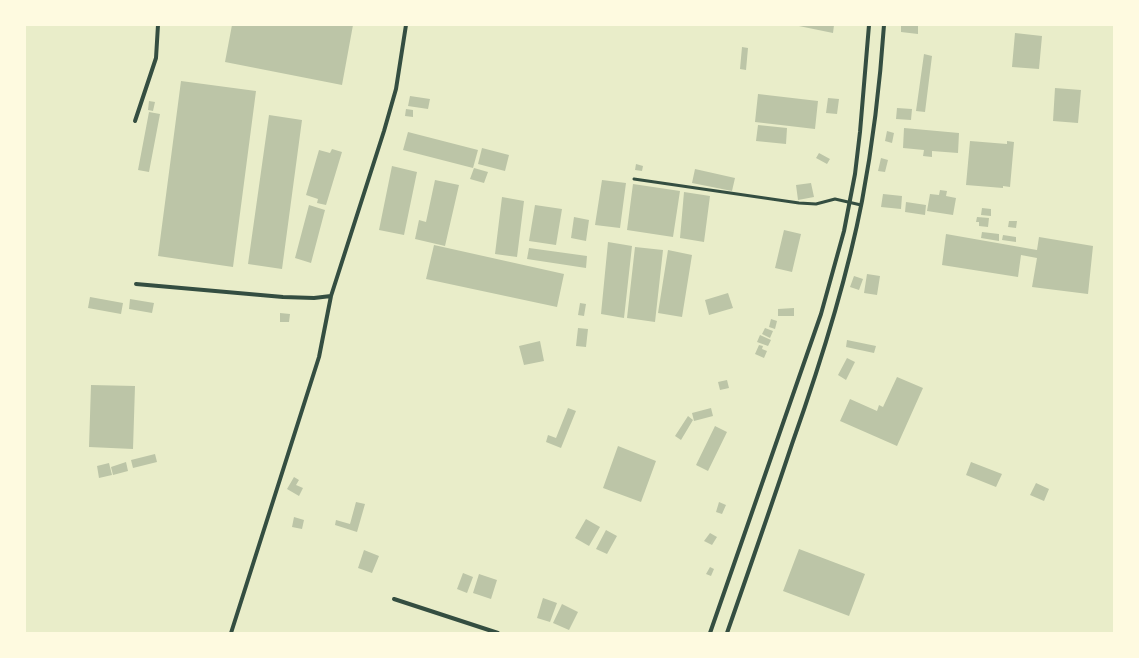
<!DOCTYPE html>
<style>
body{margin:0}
#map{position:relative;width:1139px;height:658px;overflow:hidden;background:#e9edc9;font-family:"Open Sans",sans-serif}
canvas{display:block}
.frame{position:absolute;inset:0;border:26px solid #fefae0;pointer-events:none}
</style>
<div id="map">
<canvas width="1139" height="658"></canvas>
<div class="frame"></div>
</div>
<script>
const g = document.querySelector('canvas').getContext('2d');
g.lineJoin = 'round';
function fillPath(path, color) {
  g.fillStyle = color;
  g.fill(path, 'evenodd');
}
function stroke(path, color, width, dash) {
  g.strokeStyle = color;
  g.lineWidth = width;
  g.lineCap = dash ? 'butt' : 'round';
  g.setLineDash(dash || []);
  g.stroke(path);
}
const building = new Path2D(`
 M232,25H353L342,85L225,62Z
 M794,25H834L833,33Z
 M901,25H918V34L901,32Z
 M1015,33L1042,36L1039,69L1012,67Z
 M742,47L748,48L746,70L740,69Z
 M924,54L932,56L925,112L916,111Z
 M181,81L256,91L233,267L158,256Z
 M1055,88L1081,90L1078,123L1053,121Z
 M758,94L818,101L815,129L755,122Z
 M410,96L430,99L428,109L408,106Z
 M828,98L839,99L837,114L826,113Z
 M149,101L155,102L153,111L148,110Z
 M897,108L912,109L911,120L896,119Z
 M406,109L413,110V117L405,116Z
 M149,112L160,114L149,172L138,170Z
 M269,115L302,120L282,269L248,264Z
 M758,125L787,128L786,144L756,141Z
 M904,128L959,133L958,153L932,151V157L923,156L924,150L903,148Z
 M887,131L894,133L892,143L885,141Z
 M408,132L478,150L473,168L403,150Z
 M970,141L1007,144V141L1014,142L1010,187L1003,186V188L966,185Z
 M482,148L509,155L505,171L478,164Z
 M332,149L342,152L326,205L317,203L318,199L306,195L319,150L330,153Z
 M819,153L830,159L827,164L816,158Z
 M881,158L888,160L885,172L878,171Z
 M636,164L643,166L642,171L635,170Z
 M392,166L417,172L404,235L379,230Z
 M474,168L488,172L484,183L470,179Z
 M695,169L735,178L732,191L692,183Z
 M435,180L459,185L445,246L415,239L419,220L426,222Z
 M602,180L626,183L620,228L595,225Z
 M811,183L814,197L798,200L796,185Z
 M633,184L680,191L673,237L627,230Z
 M940,190L947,191L946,196L956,198L953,215L927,211L930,194L939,195Z
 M684,192L710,196L704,242L680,238Z
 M883,194L902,196L901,209L881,207Z
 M502,197L524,201L517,257L495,254Z
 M906,202L926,205L925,215L905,212Z
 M309,205L325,210L311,263L295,258Z
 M535,205L562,209L556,245L529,241Z
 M982,208L991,209V216L981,215Z
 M574,217L589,220L586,241L571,238Z
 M977,217L989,218L988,227L979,226V222H976Z
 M1009,221H1017L1016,228L1008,227Z
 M784,230L801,234L792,272L775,268Z
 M982,232L999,234V241L981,238Z
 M946,234L1037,250L1039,237L1093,246L1088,294L1032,287L1037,258L1021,255L1018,277L942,265Z
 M1003,235L1016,237V242L1002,240Z
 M608,242L632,246L624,318L601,314Z
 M434,245L564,274L557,307L426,279Z
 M635,247L663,250L655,322L627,318Z
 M529,248L587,256L586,268L527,259Z
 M668,250L692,255L682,317L658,313Z
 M867,274L880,276L877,295L864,293Z
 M854,276L863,279L859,290L850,287Z
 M728,293L733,308L709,315L705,300Z
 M90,297L123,303L121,314L88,308Z
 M130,299L154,303L152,313L129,309Z
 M580,303L586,304L584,316L578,315Z
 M794,308V316H778V309Z
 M280,313L290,314L289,322H280Z
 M771,319L777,321L775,329L769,327Z
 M578,328L588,329L586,347L576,346Z
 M765,328L773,331L770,338L762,334Z
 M760,335L771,340L768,346L757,342Z
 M847,340L876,346L874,353L846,347Z
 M540,341L544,361L524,365L519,346Z
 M759,345L763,346L762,349L767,351L764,358L755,354Z
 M847,358L855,362L846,380L838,375Z
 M897,377L923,388L897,446L840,421L850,399L877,411L879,405L883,407Z
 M727,380L729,388L720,390L718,382Z
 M91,385L135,386L133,449L89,447Z
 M568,408L576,411L561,448L546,442L548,435L556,438Z
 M711,408L713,416L694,421L692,413Z
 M688,416L693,420L681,440L675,436Z
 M715,426L727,432L708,471L696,465Z
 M618,446L656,461L641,502L603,488Z
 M155,454L157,462L133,468L131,460Z
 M126,462L128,471L113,475L111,467Z
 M971,462L1002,474L996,487L966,475Z
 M109,463L112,475L99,478L97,466Z
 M294,477L299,480L296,485L303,488L299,496L287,489Z
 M1036,483L1049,489L1044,501L1030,495Z
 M356,502L365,504L357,532L335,525L336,520L350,524Z
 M719,502L726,505L722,514L716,512Z
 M294,517L304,520L302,529L292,527Z
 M586,519L600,527L589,546L575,538Z
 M606,530L617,536L607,554L596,549Z
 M710,533L717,537L712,545L704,541Z
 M799,549L865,574L849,616L783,591Z
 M364,550L379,556L372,573L358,568Z
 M710,567L714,569L711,576L706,574Z
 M463,573L473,577L467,593L457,589Z
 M479,574L497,580L491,599L473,593Z
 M543,598L557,603L550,622L537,618Z
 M562,604L578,612L569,630L553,623Z`);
const service = new Path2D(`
 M634,179L799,203L816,204L835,199L861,205`);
const minor = new Path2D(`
 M135,121L156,58L158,25
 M136,284L283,297L314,298L331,296
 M394,599L498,633
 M231,633L319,357L331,296L384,131L396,89L406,25
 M710,633L821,314L844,231L855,174L860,132L869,25
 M727,633C749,570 771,507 792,444C820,365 846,284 862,201C873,143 880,84 884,25`);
fillPath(building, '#bcc5a7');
stroke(service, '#344e41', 3);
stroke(minor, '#344e41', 4);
</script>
